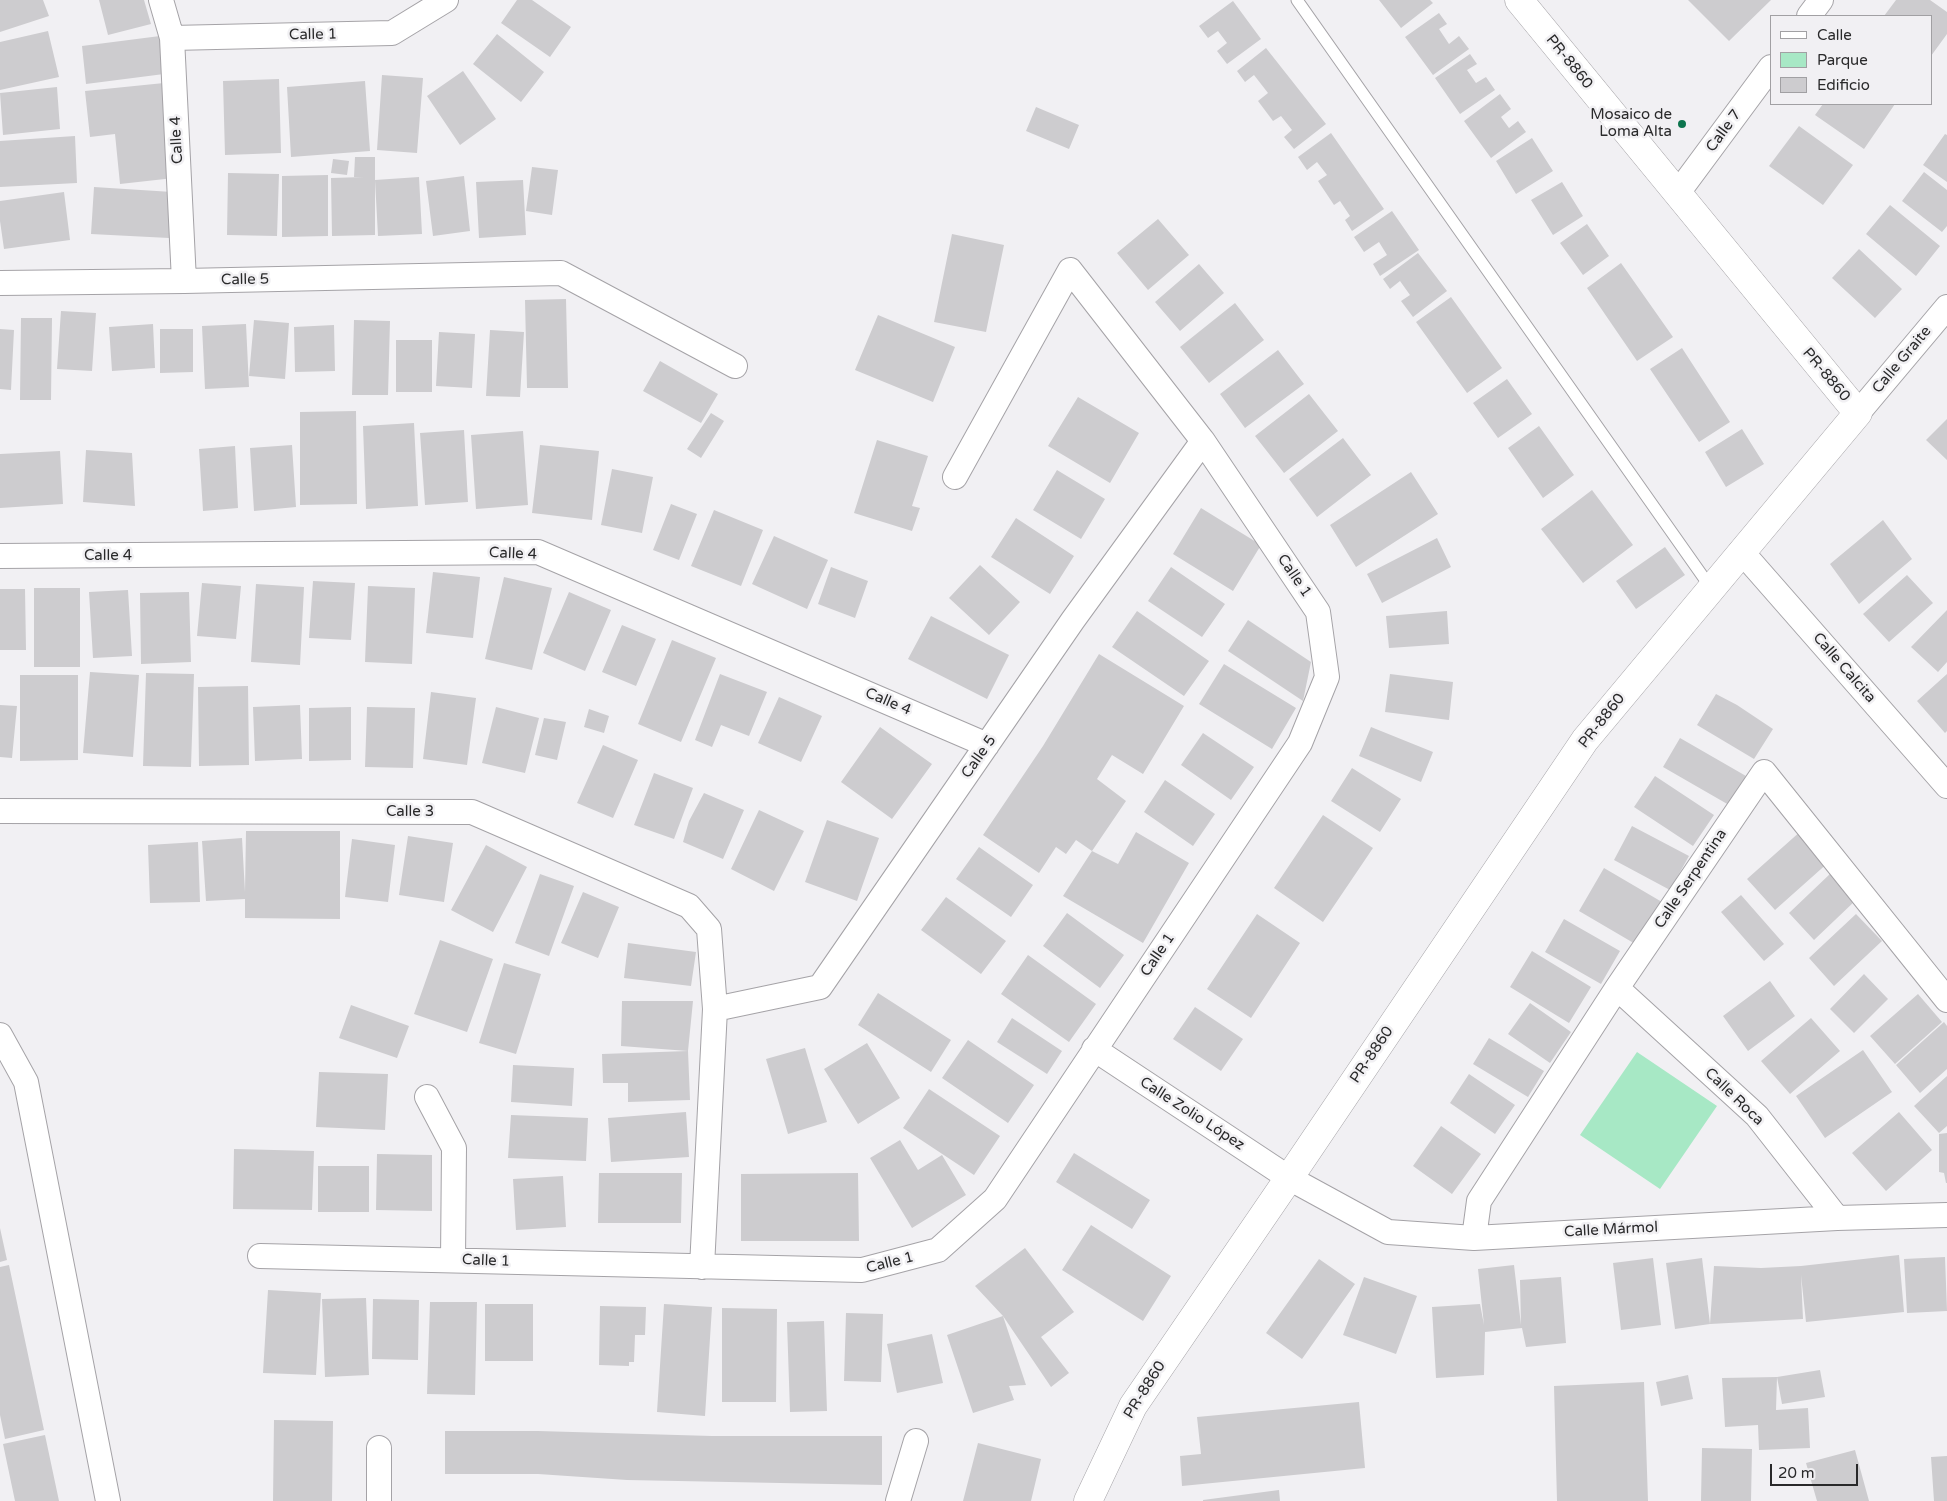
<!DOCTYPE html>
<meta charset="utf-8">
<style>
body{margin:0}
#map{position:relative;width:1947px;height:1501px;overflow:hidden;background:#f1f0f3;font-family:"Varela Round",sans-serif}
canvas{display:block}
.legend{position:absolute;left:1770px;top:15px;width:162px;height:90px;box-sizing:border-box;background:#f1f0f3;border:1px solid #a1a0a3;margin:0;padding:6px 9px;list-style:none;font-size:15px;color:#29292a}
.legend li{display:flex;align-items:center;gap:10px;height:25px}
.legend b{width:25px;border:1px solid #a1a0a3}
.scale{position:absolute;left:1770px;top:1464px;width:88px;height:22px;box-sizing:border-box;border:2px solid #29292a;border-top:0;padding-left:6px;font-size:15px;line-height:18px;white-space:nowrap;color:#29292a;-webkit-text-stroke:4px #f1f0f3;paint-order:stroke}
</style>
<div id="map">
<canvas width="1947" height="1501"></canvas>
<ul class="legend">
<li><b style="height:6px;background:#fff"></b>Calle</li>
<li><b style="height:14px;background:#a7e8c5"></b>Parque</li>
<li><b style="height:14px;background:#cdcccf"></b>Edificio</li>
</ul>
<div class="scale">20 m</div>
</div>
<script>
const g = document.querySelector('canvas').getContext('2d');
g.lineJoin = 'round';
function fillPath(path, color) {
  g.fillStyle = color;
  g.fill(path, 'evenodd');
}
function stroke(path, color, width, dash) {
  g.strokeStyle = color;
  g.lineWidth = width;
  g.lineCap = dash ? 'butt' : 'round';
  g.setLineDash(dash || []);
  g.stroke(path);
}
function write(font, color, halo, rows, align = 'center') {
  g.font = font + ' "Varela Round",sans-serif';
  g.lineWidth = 5;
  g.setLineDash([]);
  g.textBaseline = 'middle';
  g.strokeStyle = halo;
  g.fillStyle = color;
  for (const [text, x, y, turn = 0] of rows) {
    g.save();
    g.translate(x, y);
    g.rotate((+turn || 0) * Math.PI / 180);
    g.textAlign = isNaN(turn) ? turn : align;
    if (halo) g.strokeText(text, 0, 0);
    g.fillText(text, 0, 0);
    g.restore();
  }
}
const green = new Path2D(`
 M1637,1052L1717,1106L1660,1189L1580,1135Z`);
const building = new Path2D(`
 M0,0H43L49,16L0,32Z
 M99,0H144L151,24L108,35Z
 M517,0H532L571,27L550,57L501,23Z
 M1379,0H1430L1433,3L1401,28Z
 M1688,0H1771L1729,41Z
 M1896,0H1930L1947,12V34L1931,56V16H1884Z
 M1233,1L1261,39L1227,64L1217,51L1227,43L1218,31L1208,38L1199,26Z
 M1439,13L1447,24L1439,29L1449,44L1459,36L1469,49L1433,75L1405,37Z
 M48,31L59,77L0,90V42Z
 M497,34L544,72L521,102L473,64Z
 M160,36L164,74L86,84L82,46Z
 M1266,48L1326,124L1294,149L1284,137L1292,130L1281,116L1273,121L1258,101L1268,93L1254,75L1245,82L1237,71Z
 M1470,54L1477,64L1467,70L1476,83L1486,77L1495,90L1460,114L1435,78Z
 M463,71L496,119L460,145L427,96Z
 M382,75L423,78L417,153L377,150Z
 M279,79L281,153L225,155L223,81Z
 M365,81L370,151L291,157L287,87Z
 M164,83L174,178L120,184L115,134L90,137L85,91Z
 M57,87L60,129L3,135L0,93Z
 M1500,94L1511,109L1501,117L1509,128L1518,121L1526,132L1491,158L1464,121Z
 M1823,104H1895L1864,149L1815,115Z
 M1036,107L1079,125L1069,149L1026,131Z
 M1799,126L1853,165L1823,205L1769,166Z
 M1331,133L1384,209L1352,231L1345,220L1350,216L1340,201L1334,205L1318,181L1327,175L1317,162L1307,170L1298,157Z
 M1945,134L1947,135V182L1923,165Z
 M75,136L77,183L0,187V141Z
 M1532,138L1553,171L1516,194L1496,161Z
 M355,157H375V235L332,236L331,178L364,177H354Z
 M333,159L349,161L347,175L331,173Z
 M532,167L558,170L552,215L526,211Z
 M1924,172L1947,190V226L1942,232L1902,201Z
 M228,173L279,174L277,236L227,235Z
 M328,175V236L282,237V176Z
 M464,176L470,231L433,236L426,181Z
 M419,177L422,234L378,236L375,180Z
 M523,180L526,235L479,238L476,182Z
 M1562,182L1583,216L1553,235L1531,200Z
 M94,187L172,192L169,238L91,234Z
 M64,192L70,240L4,249L0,221V201Z
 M1890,205L1940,246L1916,276L1866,234Z
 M1392,211L1419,250L1380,276L1373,264L1387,255L1379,242L1364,252L1354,237Z
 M1158,219L1189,255L1148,290L1117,253Z
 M1587,224L1609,256L1583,275L1560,243Z
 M952,234L1004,245L986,332L934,322Z
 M1859,249L1902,289L1875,318L1832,278Z
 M1418,253L1447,291L1413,317L1401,301L1410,295L1400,281L1390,289L1383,279Z
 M1621,263L1673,337L1637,361L1587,288Z
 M1199,264L1224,293L1180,331L1155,302Z
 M1451,297L1502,368L1467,393L1416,322Z
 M566,299L568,388H527L525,300Z
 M1235,303L1264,340L1209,383L1180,347Z
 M61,311L96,313L92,371L57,369Z
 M878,315L955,347L933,402L855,370Z
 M21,318H52L51,400H20Z
 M254,320L289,323L285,379L249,376Z
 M354,320L390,321L388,395H352Z
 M153,324L155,368L112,371L109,327Z
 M246,324L249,387L205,389L202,326Z
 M334,325L335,371L295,372L294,327Z
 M0,329L14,330L11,390L0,389Z
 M160,329H193V372L160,373Z
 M490,330L524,332L520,397L486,396Z
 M439,332L475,334L472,388L436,386Z
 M396,340H432V392H396Z
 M1682,348L1730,422L1699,442L1650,369Z
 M1278,350L1304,384L1245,428L1220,394Z
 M660,361L718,394L701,423L643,391Z
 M1507,379L1532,414L1498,438L1473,403Z
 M1309,394L1338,431L1284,473L1255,436Z
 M1078,397L1139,433L1110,483L1048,446Z
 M356,411L357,504L300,505V412Z
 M711,413L724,421L701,458L687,449Z
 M1947,419V460L1926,440Z
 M414,423L418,506L366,509L363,426Z
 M1539,426L1574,475L1543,498L1508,448Z
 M1742,429L1764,464L1726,487L1705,452Z
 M464,430L468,502L425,505L420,433Z
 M523,431L528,505L476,509L471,435Z
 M1343,438L1371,475L1317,517L1289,479Z
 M877,440L928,456L912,506L920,508L912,531L854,513Z
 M292,445L296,507L254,511L250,448Z
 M540,445L599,451L592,520L532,513Z
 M235,446L238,508L203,511L199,449Z
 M86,450L132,453L135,506L83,502Z
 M60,451L63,504L0,508V454Z
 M612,469L653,477L642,533L601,525Z
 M1057,470L1105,499L1081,539L1033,510Z
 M1411,472L1438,514L1356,567L1330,525Z
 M1592,490L1633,545L1583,583L1541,529Z
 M671,504L697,514L679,560L653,550Z
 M1201,508L1261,545L1233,591L1173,554Z
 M714,510L763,530L741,586L691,566Z
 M1016,518L1074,556L1050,594L991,557Z
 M1883,520L1912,559L1859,604L1830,564Z
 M774,536L828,560L807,609L752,584Z
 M1437,538L1451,567L1382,603L1367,574Z
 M1665,547L1685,575L1636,609L1616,581Z
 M980,565L1020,602L989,635L949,598Z
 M831,567L868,581L855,618L818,604Z
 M1171,567L1225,604L1202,637L1148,601Z
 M433,572L480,577L473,638L426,633Z
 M1907,575L1933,603L1889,642L1863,614Z
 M504,577L552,588L532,670L485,659Z
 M313,581L355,583L351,640L309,638Z
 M202,583L241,586L236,639L197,636Z
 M256,584L304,587L300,665L251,662Z
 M368,586L415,588L412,664L365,662Z
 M34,588H80V667H34Z
 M0,589H25L26,650H0Z
 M128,590L132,656L93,658L89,592Z
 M189,592L191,662L141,664L140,593Z
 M569,592L611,610L585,671L543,653Z
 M1947,610V662L1938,672L1911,647Z
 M1137,611L1209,661L1184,696L1112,647Z
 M1447,611L1449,644L1389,648L1386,616Z
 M931,616L1009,655L987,699L908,659Z
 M1248,620L1311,662L1303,701L1228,651Z
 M622,625L656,639L636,686L602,672Z
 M672,640L716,658L681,742L638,724Z
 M1099,654L1184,706L1143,774L1112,755L1097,779L1126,801L1092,851L1076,840L1066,854L1056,847L1039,873L983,835L1043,746Z
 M1224,664L1296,708L1272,749L1199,704Z
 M90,672L139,675L133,757L83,753Z
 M146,673L194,674L191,767L143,766Z
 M720,674L767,692L749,736L721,725L712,747L695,740Z
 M1390,674L1453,682L1449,720L1385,712Z
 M1947,674V731L1945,733L1917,701Z
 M20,675H78V760L20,761Z
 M248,686L249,765L199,766L198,687Z
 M431,692L476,698L467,765L423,759Z
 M1716,694L1737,705L1773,729L1754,759L1697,725Z
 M779,697L822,716L801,762L758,743Z
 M0,705L17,706L12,758L0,757Z
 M300,705L302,759L255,761L253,707Z
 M351,707V760L309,761V708Z
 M367,707L415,708L413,768L365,767Z
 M496,707L539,718L525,773L482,763Z
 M589,709L609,716L604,733L584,727Z
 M544,718L566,722L557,760L535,755Z
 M880,727L932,764L892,819L841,782Z
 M1371,727L1433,752L1421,782L1359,756Z
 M1203,733L1254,767L1231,800L1181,765Z
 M1680,738L1746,776L1729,805L1663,767Z
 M603,745L638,760L613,818L577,803Z
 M1352,768L1401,799L1380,832L1331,801Z
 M654,773L693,788L674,839L634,825Z
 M1655,776L1714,815L1693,846L1634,807Z
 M1165,780L1215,814L1193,846L1144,812Z
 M704,793L744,810L723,859L683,842L689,821Z
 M759,810L804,831L774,891L731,869Z
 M1323,815L1373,848L1323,922L1274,888Z
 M827,820L879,838L857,901L805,882Z
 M1632,826L1689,856L1670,890L1614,860Z
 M1802,830L1830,861L1775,910L1747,879Z
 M246,831H340V919L245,918V899L206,901L202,841L242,838L245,892Z
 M1136,832L1189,863L1143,943L1063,896L1092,851L1118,864Z
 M408,836L453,843L444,902L399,895Z
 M352,839L395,845L388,902L345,897Z
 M198,842L200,902L150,903L148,845Z
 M486,845L527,867L493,932L451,910Z
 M979,847L1033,885L1011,917L956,879Z
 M1604,868L1662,902L1637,945L1579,911Z
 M1831,873L1856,900L1814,940L1789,913Z
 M540,874L574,886L549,956L515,943Z
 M583,892L619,907L598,958L561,943Z
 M1741,895L1784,944L1764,961L1721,912Z
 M946,897L1006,941L981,974L921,930Z
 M1067,913L1124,955L1100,988L1043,946Z
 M1257,914L1300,943L1251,1018L1207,989Z
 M1856,914L1882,941L1834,986L1809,958Z
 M1564,919L1620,951L1601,984L1545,952Z
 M440,940L493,959L467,1032L414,1014Z
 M628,943L696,952L691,986L624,978Z
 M1532,951L1591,987L1569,1023L1510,987Z
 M1028,955L1096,1004L1069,1042L1001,994Z
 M504,963L541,974L516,1054L479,1043Z
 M1864,974L1888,999L1854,1033L1830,1009Z
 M1770,981L1795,1016L1748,1051L1723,1016Z
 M878,993L951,1040L931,1072L858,1025Z
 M1918,994L1942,1022L1895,1064L1870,1036Z
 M622,1001H693L688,1051L621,1046Z
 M1530,1003L1571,1032L1550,1063L1508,1034Z
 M351,1005L409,1026L397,1058L339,1038Z
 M1195,1007L1243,1039L1221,1071L1173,1039Z
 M1012,1018L1062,1051L1047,1074L997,1042Z
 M1811,1018L1840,1051L1790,1094L1761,1061Z
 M1944,1022L1947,1026V1069L1920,1093L1896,1065Z
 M1489,1038L1544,1071L1528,1097L1473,1064Z
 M968,1040L1034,1085L1008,1123L942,1078Z
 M867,1043L900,1098L858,1124L824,1069Z
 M805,1048L827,1122L788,1134L766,1059Z
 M1863,1050L1892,1092L1825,1138L1796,1096Z
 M688,1051L690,1100L628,1102V1083H603L602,1054Z
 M513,1065L574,1068L572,1106L511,1102Z
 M319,1072L388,1074L385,1130L316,1127Z
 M1469,1074L1515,1105L1495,1134L1450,1103Z
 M1947,1076V1126L1939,1133L1914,1106Z
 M929,1089L1000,1136L974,1175L903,1128Z
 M686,1112L689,1157L611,1162L608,1118Z
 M1899,1112L1932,1150L1886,1191L1852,1153Z
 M511,1115L588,1118L586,1161L508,1158Z
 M1441,1126L1481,1154L1452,1194L1413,1166Z
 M1947,1133V1183H1946L1944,1173L1939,1172V1134Z
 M900,1140L918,1170L942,1155L966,1195L912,1228L870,1158Z
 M234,1149L314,1151L312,1210L233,1209Z
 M1074,1153L1150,1200L1132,1229L1056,1182Z
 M377,1154L432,1155V1211L376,1210Z
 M318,1166H369V1212H318Z
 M599,1173H682L681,1223H598Z
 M858,1173L859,1241H741V1174Z
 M563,1176L566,1227L516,1230L513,1179Z
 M1091,1225L1171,1276L1143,1321L1062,1270Z
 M0,1228L7,1260L0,1262Z
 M1025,1248L1074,1312L1041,1337L1069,1373L1051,1387L1003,1316L1026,1385L1009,1386L1014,1400L973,1413L947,1335L1003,1316L975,1286Z
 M1899,1255L1904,1312L1806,1322L1801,1275L1803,1319L1710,1324L1675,1329L1666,1263L1702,1258L1710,1324L1714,1266L1761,1268L1801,1266Z
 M1945,1257L1947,1311L1907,1313L1904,1259Z
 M1653,1258L1661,1325L1621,1330L1613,1263Z
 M1319,1259L1355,1284L1302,1359L1266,1333Z
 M9,1265L44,1430L5,1439L0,1415V1267Z
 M1514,1265L1521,1325L1520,1280L1561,1277L1566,1343L1526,1347L1522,1328L1485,1332L1484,1375L1436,1378L1432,1307L1480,1304L1484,1325L1478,1269Z
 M1364,1277L1417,1296L1396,1354L1343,1335Z
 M268,1290L321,1293L316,1375L263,1373Z
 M366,1298L369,1375L325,1377L322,1299Z
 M373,1299L419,1300L418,1360L372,1359Z
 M430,1302H477L475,1395L427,1394Z
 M485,1304H533V1361H485Z
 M664,1304L712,1307L705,1416L657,1412Z
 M600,1306L646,1307L645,1335H635L634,1362H629V1366L599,1365Z
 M722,1308L777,1309L776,1402H722Z
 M846,1313L883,1314L881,1382L844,1381Z
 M824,1321L827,1411L790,1412L787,1322Z
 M932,1334L943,1383L897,1393L887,1344Z
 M1820,1370L1825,1397L1782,1404L1777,1377Z
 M1688,1375L1693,1399L1661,1406L1656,1382Z
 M1777,1377L1776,1410L1808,1408L1810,1448L1759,1450L1758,1425L1725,1427L1722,1378Z
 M1644,1382L1648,1501H1557L1554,1386Z
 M1359,1402L1365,1468L1182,1486L1180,1456L1201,1454L1197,1417Z
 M274,1420L333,1421L332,1501H273Z
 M445,1431H538L712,1436H882V1485L627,1480L538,1474H445Z
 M45,1435L59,1501H15L3,1444Z
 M978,1443L1041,1459L1031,1501H963Z
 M1702,1448L1752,1449L1751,1501H1701Z
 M1855,1450L1869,1501H1817L1806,1463Z
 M1947,1456V1501H1934L1931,1457Z
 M1279,1490L1280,1501H1203V1500Z`);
const service = new Path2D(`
 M1297,0L1711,588`);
const minor = new Path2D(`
 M161,0L172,38L184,281
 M1809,16L1821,0
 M172,38L392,33L446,0
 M1677,194L1771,67
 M0,283L184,281L561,273L735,366
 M1858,413L1947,307
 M1741,551L1947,786
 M0,556L538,552L987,745
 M0,811L472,812L689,906L709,929L715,1009L702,1267
 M1617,988L1757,1116L1837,1218
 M715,1009L820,987L1073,620L1203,441
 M0,1035L26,1082L108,1501
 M1094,1049L1289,1178L1388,1232L1474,1238L1837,1218L1947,1215
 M427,1097L454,1148L453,1260
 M1474,1238L1479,1201L1617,988L1764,772L1947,1000
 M260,1256L862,1270L938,1250L995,1199L1300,743L1327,677L1318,612L1203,441L1070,270L955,477
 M379,1501V1448
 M898,1501L916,1441`);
const tertiary = new Path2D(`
 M1088,1501L1133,1406L1289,1178L1585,740L1858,413L1519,0`);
const markers = [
 [1682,124,5,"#0d754e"]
];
const streetNames = [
 ["Calle 1",313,35,-1],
 ["PR-8860",1569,62,51],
 ["Calle 7",1724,131,-54],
 ["Calle 4",177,140,-93],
 ["Calle 5",245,280,-1],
 ["Calle Graite",1902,360,-50],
 ["PR-8860",1826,375,50],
 ["Calle 4",513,554,2],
 ["Calle 4",108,556],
 ["Calle 1",1294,576,56],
 ["Calle Calcita",1844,668,49],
 ["Calle 4",888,702,23],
 ["PR-8860",1602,721,-52],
 ["Calle 5",979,757,-55],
 ["Calle 3",410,812],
 ["Calle Serpentina",1691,879,-56],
 ["Calle 1",1158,955,-56],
 ["PR-8860",1372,1055,-56],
 ["Calle Roca",1734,1097,44],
 ["Calle Zolio López",1192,1114,33],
 ["Calle Mármol",1611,1230,-3],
 ["Calle 1",486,1261,2],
 ["Calle 1",890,1263,-14],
 ["PR-8860",1145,1390,-58]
];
const poiNames = [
 ["Mosaico de",1672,115],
 ["Loma Alta",1672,132]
];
fillPath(green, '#a7e8c5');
fillPath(building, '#cdcccf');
stroke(service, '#a5a3a7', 13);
stroke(minor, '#a5a3a7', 26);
stroke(tertiary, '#a5a3a7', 29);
stroke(service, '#fff', 11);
stroke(minor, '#fff', 24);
stroke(tertiary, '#fff', 28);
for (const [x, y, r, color] of markers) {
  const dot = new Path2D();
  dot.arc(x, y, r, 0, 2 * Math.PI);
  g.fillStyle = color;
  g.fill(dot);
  stroke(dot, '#f1f0f3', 2);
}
write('15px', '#29292a', '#f1f0f3', streetNames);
write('15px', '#29292a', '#f1f0f3', poiNames, 'right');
</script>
